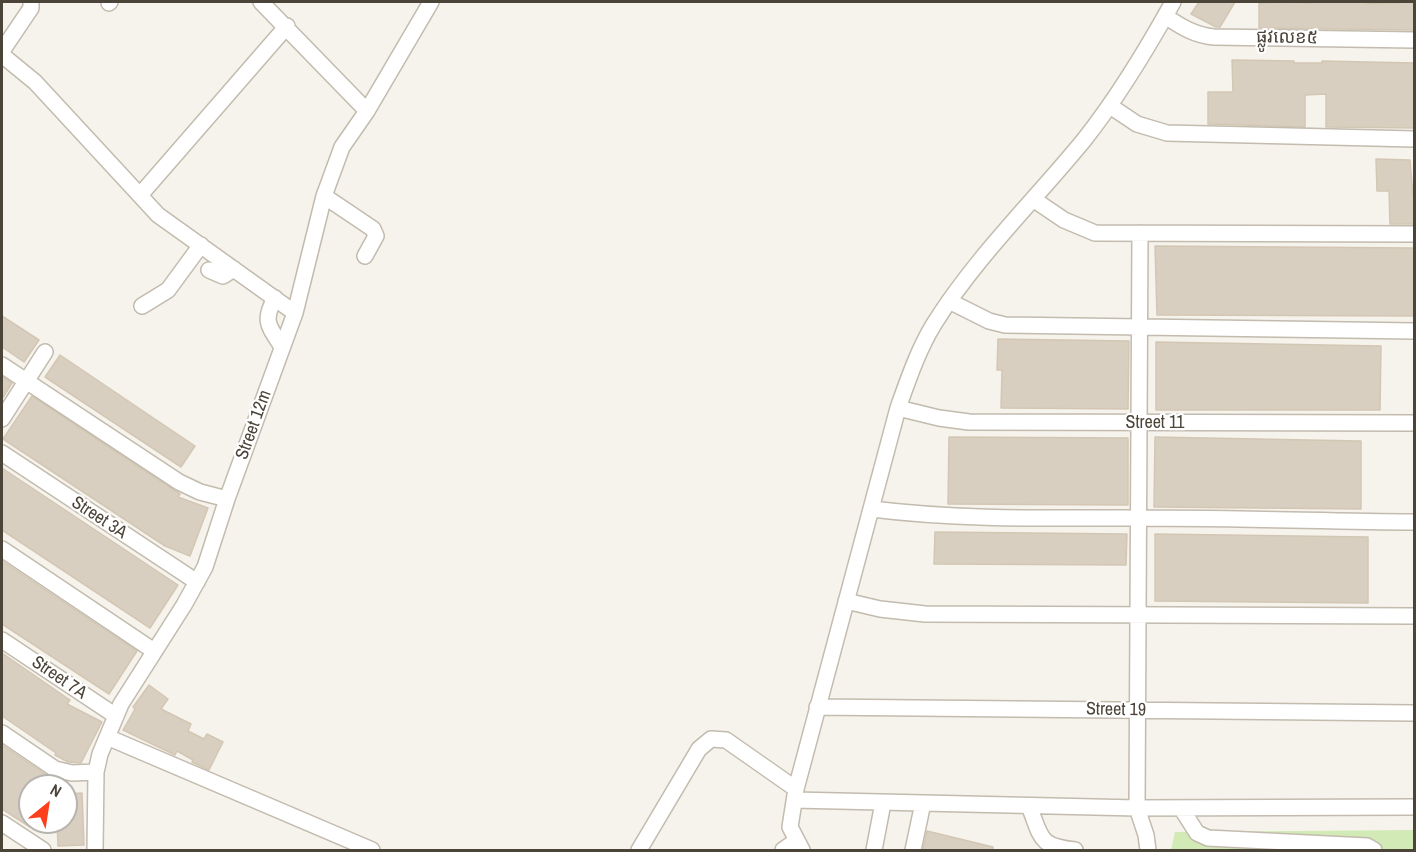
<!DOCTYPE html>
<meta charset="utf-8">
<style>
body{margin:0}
#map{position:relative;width:1416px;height:852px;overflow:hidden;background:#f6f3ec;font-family:"Archivo Narrow",sans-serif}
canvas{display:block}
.frame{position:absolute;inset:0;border:3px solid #4b4439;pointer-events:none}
.north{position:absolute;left:18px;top:774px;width:60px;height:60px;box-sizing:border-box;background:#fff;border:2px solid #b7b4b0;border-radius:50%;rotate:30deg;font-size:16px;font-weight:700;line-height:24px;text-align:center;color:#4b4439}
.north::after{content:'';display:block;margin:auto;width:21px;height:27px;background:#fc3f1d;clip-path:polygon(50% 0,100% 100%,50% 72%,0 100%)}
</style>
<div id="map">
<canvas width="1416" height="852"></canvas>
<div class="frame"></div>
<div class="north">N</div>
</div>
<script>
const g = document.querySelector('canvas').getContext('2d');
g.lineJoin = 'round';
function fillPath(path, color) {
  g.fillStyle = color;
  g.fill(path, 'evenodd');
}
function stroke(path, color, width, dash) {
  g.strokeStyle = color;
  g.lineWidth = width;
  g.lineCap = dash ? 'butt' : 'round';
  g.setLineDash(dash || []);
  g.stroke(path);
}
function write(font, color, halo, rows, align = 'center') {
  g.font = font + ' "Archivo Narrow","Noto Sans Khmer",sans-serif';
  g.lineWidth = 4.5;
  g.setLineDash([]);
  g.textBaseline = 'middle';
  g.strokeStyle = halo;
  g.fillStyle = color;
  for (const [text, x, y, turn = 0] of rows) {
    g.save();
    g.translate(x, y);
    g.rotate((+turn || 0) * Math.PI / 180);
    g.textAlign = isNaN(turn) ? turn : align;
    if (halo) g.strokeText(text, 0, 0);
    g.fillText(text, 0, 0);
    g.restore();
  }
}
const green = new Path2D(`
 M1414,830V850H1171L1175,832Z`);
const building = new Path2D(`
 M1199,2H1235L1220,27H1216L1191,14Z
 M1287,2L1311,3V2H1366V4L1414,2V30L1259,28V3Z
 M1232,60L1294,61V63H1322V61L1414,63V128L1326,127V94L1305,95V127L1208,124V92H1233Z
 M1376,159L1410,160L1413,196L1414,195V224H1390L1389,191H1377Z
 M1155,246L1414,248V316L1157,315Z
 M2,316L39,340L24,362L2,347Z
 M998,339L1129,341L1128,409L1001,408L1002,370H997Z
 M1156,342L1381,346L1380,410H1156Z
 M60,355L195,446L181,467L45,377Z
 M2,376L12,383L2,399Z
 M32,396L180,494L178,497L208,508L190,556L165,546L3,439Z
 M949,437L1128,438V505L948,504Z
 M1155,437L1361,441V509L1154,507Z
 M2,468L178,585L150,628L2,530Z
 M935,532L1127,534L1126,565L934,564Z
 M1155,534L1368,537V603L1155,601Z
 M2,561L137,651L109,694L2,624Z
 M2,653L70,700L67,704L102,722L81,763L68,762L55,755L56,753L2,716Z
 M149,685L168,699L161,709L191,724L188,731L204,739L207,734L223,742L209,770L192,762L193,760L177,751L175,755L123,730L135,709L133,707Z
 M2,745L51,778L45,786H30V827L2,809Z
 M82,793L84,845L58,846L57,822H66V794Z
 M927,831L993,847V850H923Z`);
const minor = new Path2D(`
 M261,2L367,111
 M109,3L110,2
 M1165,16C1182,27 1194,35 1214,37L1414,40
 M2,51L31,8V2
 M2,55L35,82L158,215L295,313
 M1110,106L1137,124L1167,133L1414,139
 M141,194L287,26
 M324,196L373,229L376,236L365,256
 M1033,199L1064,220L1095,233L1414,234
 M1140,233L1137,808L1146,835L1148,850
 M209,270L223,276L234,269
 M275,298C262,322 269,326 282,347
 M949,301L989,321L1005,325L1414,331
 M142,306L168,290L201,245
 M2,365L179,482L200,492L227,499
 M898,408L939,418L969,422L1414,423
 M2,419L45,352
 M2,453L197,582
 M872,509C960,520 1048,518 1136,518C1229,518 1322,521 1414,522
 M2,549L154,651
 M846,601L880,609L925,614L1414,616
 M2,640L116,716
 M817,707L1414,713
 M2,733L55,769L72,773L96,772
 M107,737L372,850
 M795,800L1137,808L1414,807
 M1029,806C1042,838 1038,846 1075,850
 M1181,808L1197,833L1208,838L1367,846L1374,850
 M2,823L43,850
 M95,850L96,772L100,754L121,704L184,605L205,567L227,499L295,313L324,196L342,147L367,111L431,2
 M639,850L699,749L711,739L726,740L796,789
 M783,850L796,841
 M802,850L790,827L796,789L898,408C908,380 918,350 934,324C976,257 1034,201 1084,140C1118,97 1147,49 1173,2
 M874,850L883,803
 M913,850L923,803`);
const streetNames = [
 ["ផ្លូវលេខ៥",1287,38,1],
 ["Street 11",1155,423],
 ["Street 12m",254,425,-70],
 ["Street 3A",99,518,33],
 ["Street 7A",59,678,34],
 ["Street 19",1116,710,1]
];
fillPath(green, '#d2eab5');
fillPath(building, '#d8cfc1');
stroke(building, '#d3c7b4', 1.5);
stroke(minor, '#c2bbae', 18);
stroke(minor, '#fff', 15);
write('18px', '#4b4439', '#fff', streetNames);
</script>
